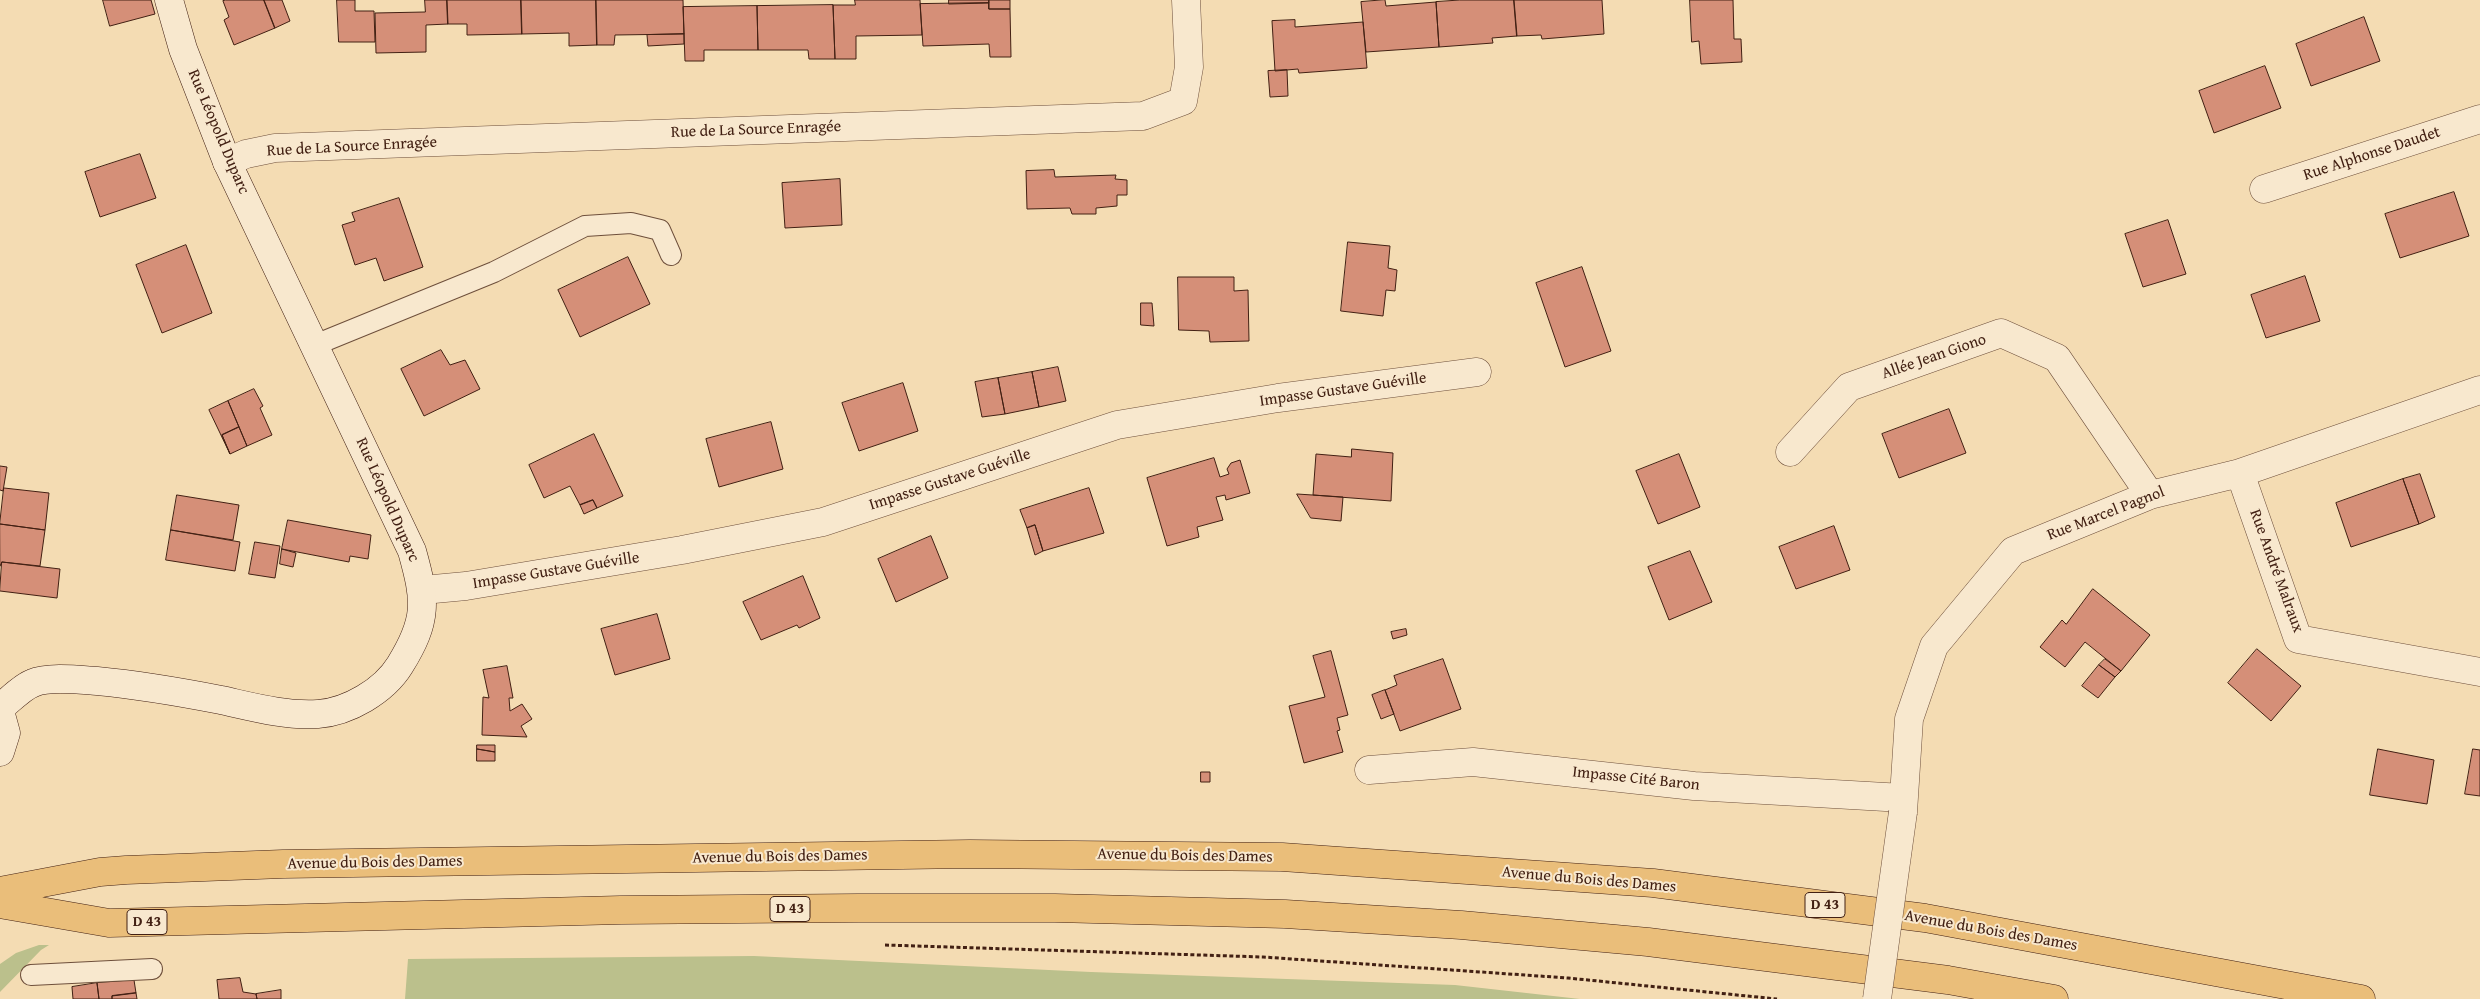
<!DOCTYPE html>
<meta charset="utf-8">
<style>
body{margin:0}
canvas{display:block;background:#f4dcb3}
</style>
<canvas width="2480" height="999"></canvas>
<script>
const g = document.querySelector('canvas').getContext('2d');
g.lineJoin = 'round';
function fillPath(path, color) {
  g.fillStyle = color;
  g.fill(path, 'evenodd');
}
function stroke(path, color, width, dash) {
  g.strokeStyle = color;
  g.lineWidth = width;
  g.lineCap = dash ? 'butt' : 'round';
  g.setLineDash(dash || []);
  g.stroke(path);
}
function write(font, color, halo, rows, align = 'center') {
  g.font = font + ' "Gentium Book Plus",serif';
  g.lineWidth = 4;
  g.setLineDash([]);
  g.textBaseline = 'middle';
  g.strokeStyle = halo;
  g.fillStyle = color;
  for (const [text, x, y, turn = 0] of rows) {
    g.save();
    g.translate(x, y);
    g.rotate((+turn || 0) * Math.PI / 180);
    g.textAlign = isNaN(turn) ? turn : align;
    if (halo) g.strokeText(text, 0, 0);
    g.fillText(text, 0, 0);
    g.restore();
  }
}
const green = new Path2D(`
 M39,945H49L41,950L0,992V964L16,953Z
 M754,956L1091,972L1455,985L1580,999H405L408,959Z`);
const building = new Path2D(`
 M103,0H151L155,14L110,26Z
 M226,0H264L275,28L234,45L224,20L229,17L223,1Z
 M264,0H282L290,21L275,28Z
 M337,0H355V11H374L375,42H339Z
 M425,0H447L448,24L426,25V52L376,53L375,13L425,12Z
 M447,0H521L522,34L467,35V24H448Z
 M521,0H596L597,45L569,46V33L522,34Z
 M596,0H683L684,34L615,35L614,45H597Z
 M855,0H920L922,35L856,36V59H835L833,5H855Z
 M949,0H989V3L949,4Z
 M989,0H1010V9H989Z
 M1385,0L1386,6L1436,2L1439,47L1366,52L1361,2Z
 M1460,0H1514L1517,36L1492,38L1493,43L1439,47L1436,2Z
 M1514,0H1602L1604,34L1542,39L1541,35L1517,36Z
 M1690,0H1733L1734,39H1741L1742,62L1701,64L1699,41L1692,42Z
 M989,3V9H1010L1011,57H990L989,44L923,46L920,4Z
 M833,5L835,59H809L808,50H758L757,6Z
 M757,6L758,50H704V61H685L683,7Z
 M2364,17L2380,61L2311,86L2296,44Z
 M1295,20V27L1363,22L1367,68L1299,73L1298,69L1275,71L1272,21Z
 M684,34V44L648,46L647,35Z
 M2265,66L2281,108L2214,133L2199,91Z
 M1287,70L1288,96L1270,97L1268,71Z
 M140,154L156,198L100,217L85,172Z
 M1054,170L1055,177L1116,175L1115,179L1127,180V195H1117V206L1096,208V214H1072L1070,208L1027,209L1026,171Z
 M840,179L842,225L785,228L782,183Z
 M2454,192L2469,236L2400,258L2385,214Z
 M399,198L423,267L384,281L376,258L355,265L342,225L355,221L352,213Z
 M2168,220L2186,274L2143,287L2125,234Z
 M1348,242L1390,246L1388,268L1397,270L1395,291L1386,290L1383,316L1341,311Z
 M186,245L212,313L162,333L136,265Z
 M628,257L650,304L580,337L558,290Z
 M1582,267L1611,351L1565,367L1536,283Z
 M2305,276L2320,321L2266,338L2251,295Z
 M1178,277H1234V291L1248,290L1249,341L1210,342L1209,331L1179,330Z
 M1141,303H1152L1154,326L1141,325Z
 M441,350L450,365L465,360L480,389L424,416L401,369Z
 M1058,367L1066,401L1039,407L1032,372Z
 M1032,372L1039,407L1005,414L998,378Z
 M998,378L1005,414L982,417L975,382Z
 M903,383L918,431L859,451L842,403Z
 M254,389L263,406L260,408L272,435L247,446L228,401Z
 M228,401L239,427L222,435L230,454L209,410Z
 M1949,409L1966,453L1899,478L1882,434Z
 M771,422L783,469L719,487L706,439Z
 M239,427L247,446L230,454L222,435Z
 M594,434L623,496L597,508L593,500L580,505L570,486L544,498L529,465Z
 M1352,449L1393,453L1391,501L1313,495L1316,454L1351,457Z
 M1679,454L1700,507L1658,524L1636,471Z
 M1214,458L1220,477L1229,474L1227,469L1231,463L1240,460L1250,493L1226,500L1225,495L1216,497L1223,520L1197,527L1199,537L1167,546L1147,478Z
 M0,466L7,467L3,491L0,490Z
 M2420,474L2435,517L2419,524L2403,479Z
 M2403,479L2419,524L2351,547L2336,503Z
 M4,488L49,493L45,530L0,524Z
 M1089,488L1104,533L1043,551L1035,525L1027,528L1020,510Z
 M1297,494L1343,497L1341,521L1311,518Z
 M177,495L239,505L233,540L171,530Z
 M593,500L597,508L584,514L580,505Z
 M288,520L371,535L368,559L350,556L349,562L282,549Z
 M0,524L45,530L40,566L2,562L0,566Z
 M1035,525L1043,551L1035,555L1027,528Z
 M1834,526L1850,570L1796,589L1779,547Z
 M171,530L240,542L235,571L166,560Z
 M931,536L948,578L896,602L878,559Z
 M255,542L280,546L275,578L249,574Z
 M282,549L296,553L293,567L280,564Z
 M1690,551L1712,602L1669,620L1648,567Z
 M2,562L60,569L57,598L0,591Z
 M803,576L820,618L799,628L797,625L761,640L743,602Z
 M2093,589L2150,635L2121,671L2085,642L2065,667L2040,647L2062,620L2066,624Z
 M657,614L670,659L615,675L601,629Z
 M1406,629L1407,635L1393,639L1391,632Z
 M2257,649L2301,686L2271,721L2228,683Z
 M1331,651L1348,715L1337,718L1340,730L1337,731L1343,752L1304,763L1289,706L1325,697L1313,656Z
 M1443,659L1461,709L1400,731L1385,690L1397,685L1394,676Z
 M2105,659L2121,671L2115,677L2099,665Z
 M2099,665L2115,677L2098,698L2082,686Z
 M507,666L513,698H509L510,711L522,704L532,719L521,726L527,737L482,735L483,697L489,698L483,670Z
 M1385,690L1394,714L1381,719L1372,695Z
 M477,745H495V752L477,749Z
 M477,749L495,752V761H477Z
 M2378,749L2434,760L2427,804L2370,795Z
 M2473,749L2480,750V796L2465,794Z
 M1201,772H1210V782H1201Z
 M240,978L243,992L256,994L257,999H219L217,980Z
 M134,980L136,993L112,996V999H99L97,983Z
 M97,983L99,999H73L72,987Z
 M281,990V999H257L256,994Z
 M136,993L137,999H112V996Z`);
const path = new Path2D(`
 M885,945L1263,957L1568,978L1777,999`);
const lane = new Path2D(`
 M315,345L494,272L585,226L631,223L660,230L671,255
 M31,975L152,969`);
const street = new Path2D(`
 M227,162L246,154L275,148L1143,116L1183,101L1189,67L1186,0
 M2264,189L2480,119
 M1790,452L1849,387L2001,333L2057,358L2150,495
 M2240,473L2298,639L2480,672
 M423,590L466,586L682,550L823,522L1117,425L1278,398L1477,372
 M1369,770L1473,762L1694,786L1903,798
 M1903,812L1909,719L1934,646L2013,551L2150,495L2240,473L2480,390`);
const secondary = new Path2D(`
 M0,708C10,700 22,687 33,683C48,676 81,680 97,681C139,685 180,692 221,700C253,707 285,716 318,714C348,712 384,691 400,665C428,620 426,601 412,551L227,162L183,49L169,0
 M0,711L6,733L0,752`);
const highway = new Path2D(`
 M0,891L100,872L126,870L283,864L970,854L1282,857L1653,883L1925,918L2361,999
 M0,904L109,923L621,910L858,908H1055L1285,914L1461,925L1648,942L1948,980L2054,999`);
const streetBridge = new Path2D(`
 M1877,999L1903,812`);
const shields = [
 [1825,905,40],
 [790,909,40],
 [147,922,40]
];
const shieldNames = [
 ["D 43",1825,905],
 ["D 43",790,909],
 ["D 43",147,922]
];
const streetNames = [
 ["Rue de La Source Enragée",756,130,-2],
 ["Rue Léopold Duparc",218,132,67],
 ["Rue de La Source Enragée",352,147,-3],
 ["Rue Alphonse Daudet",2372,154,-18],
 ["Allée Jean Giono",1934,357,-19],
 ["Impasse Gustave Guéville",1343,390,-8],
 ["Impasse Gustave Guéville",950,480,-18],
 ["Rue Léopold Duparc",387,500,66],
 ["Rue Marcel Pagnol",2106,514,-21],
 ["Impasse Gustave Guéville",556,571,-9],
 ["Rue André Malraux",2276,571,70],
 ["Impasse Cité Baron",1636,779,6],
 ["Avenue du Bois des Dames",1185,856,1],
 ["Avenue du Bois des Dames",780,857,-1],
 ["Avenue du Bois des Dames",375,863,-1],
 ["Avenue du Bois des Dames",1589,880,5],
 ["Avenue du Bois des Dames",1991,931,10]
];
fillPath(green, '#bbc08c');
fillPath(building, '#d58f78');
stroke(building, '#422013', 1);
stroke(lane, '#6e4f3b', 22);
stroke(street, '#6e4f3b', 29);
stroke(secondary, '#422013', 29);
stroke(highway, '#422013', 29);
stroke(path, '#422013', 3, [4, 2.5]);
stroke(lane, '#f8e8ce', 20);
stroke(street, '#f8e8ce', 28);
stroke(secondary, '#f8e8ce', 28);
stroke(highway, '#eabe7a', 28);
stroke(streetBridge, '#6e4f3b', 29, []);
stroke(streetBridge, '#f8e8ce', 28);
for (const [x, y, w] of shields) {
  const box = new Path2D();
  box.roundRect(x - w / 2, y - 12.5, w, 25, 4);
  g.fillStyle = '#f8e8ce';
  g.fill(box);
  stroke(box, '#422013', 1);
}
write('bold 15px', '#422013', null, shieldNames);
write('16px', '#422013', '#f8e8ce', streetNames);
</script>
